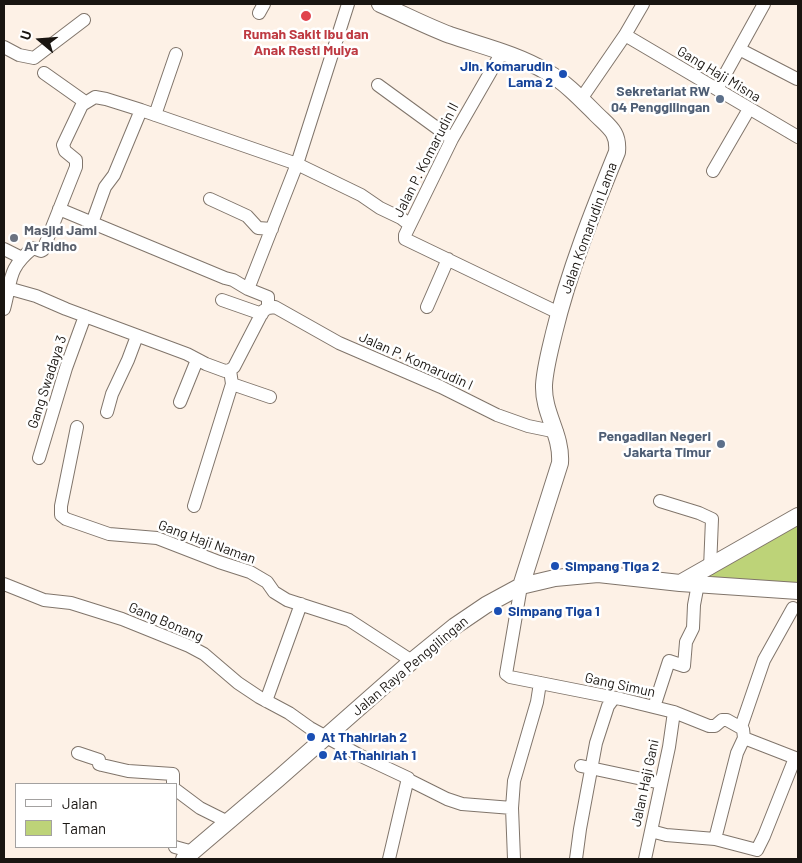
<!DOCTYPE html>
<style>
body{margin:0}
#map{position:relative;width:802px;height:863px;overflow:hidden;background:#fdf1e6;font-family:Barlow,sans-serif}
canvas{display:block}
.frame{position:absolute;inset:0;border:5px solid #191511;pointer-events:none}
.legend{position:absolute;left:15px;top:783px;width:162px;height:65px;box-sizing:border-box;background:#fff;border:1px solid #a3a1a0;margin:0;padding:6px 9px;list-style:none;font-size:15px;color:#191511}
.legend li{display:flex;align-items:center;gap:10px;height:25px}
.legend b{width:25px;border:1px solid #a3a1a0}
.north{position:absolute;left:15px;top:15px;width:50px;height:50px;-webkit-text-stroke:4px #fff;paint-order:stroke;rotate:288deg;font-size:14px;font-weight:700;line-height:20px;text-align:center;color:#191511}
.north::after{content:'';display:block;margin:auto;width:18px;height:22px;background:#191511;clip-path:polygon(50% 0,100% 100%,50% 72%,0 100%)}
</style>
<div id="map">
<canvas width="802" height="863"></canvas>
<div class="frame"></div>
<ul class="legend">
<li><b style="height:6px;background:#fff"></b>Jalan</li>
<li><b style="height:14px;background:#bdd378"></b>Taman</li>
</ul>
<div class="north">U</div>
</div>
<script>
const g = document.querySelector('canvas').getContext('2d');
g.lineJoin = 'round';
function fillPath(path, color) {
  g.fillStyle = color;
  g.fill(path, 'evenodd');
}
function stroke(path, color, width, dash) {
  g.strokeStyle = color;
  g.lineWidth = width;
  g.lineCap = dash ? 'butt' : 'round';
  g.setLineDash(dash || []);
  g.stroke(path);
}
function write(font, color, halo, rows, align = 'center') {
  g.font = font + ' Barlow,sans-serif';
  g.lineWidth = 5;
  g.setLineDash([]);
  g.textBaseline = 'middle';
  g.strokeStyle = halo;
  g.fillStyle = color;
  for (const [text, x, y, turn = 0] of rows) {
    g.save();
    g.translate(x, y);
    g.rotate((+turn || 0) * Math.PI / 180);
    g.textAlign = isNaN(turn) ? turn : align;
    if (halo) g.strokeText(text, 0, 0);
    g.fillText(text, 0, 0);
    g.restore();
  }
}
const green = new Path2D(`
 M798,516V592L680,583Z`);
const street = new Path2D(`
 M259,13L264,4
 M625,35L798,137
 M4,47L19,55L34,58L84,20
 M739,49L797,79
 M502,52L452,139L405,235V239L559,313
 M44,73L85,102
 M378,85L452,139
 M717,89L764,4
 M581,99L625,35L643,4
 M155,115L176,54
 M713,171L749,109
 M210,199L247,216L258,228L272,229
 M92,223L105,187L114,175L141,110
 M4,249L22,258
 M4,287L36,296L66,309L187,354L206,364L225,371L230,370L234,367L263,311L268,308V297L248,289L233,280L225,278L59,209
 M248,289L297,164L348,4
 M222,300L262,314
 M427,307L448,259
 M268,308L275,307L339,343L441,387L497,415L528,426L557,432
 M4,309C12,280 7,269 33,248L41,251L43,250L76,167V160L65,151L63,145L82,105L95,97L106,99L141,110L297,164L361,195L380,208L401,218L410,225
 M232,384L270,397
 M180,402L197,360
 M107,412L112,394L128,360L137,336
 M77,427L61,506V515L66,519L109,534L157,538L219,562L250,572L267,582L274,592L287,600L349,620L412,661
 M39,458L66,368L85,316
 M660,501L699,513L712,519L710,568
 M194,506L232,384L230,370
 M4,584L44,600L71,603L122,619L189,646L204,654L238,683L259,697L289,713L310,728L359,755L408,778L389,859
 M521,586L506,674L510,677L621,699L674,712L709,726H715L722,720H727L743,729L744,738L798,759
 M266,701L301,604
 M654,707L669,661L684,666L686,642L693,628L694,605L698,584
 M741,727L764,660L793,608
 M78,753L99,760V764L102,765L128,771L173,774V784
 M581,766L661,783
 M409,780L447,799L462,804L512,808
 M176,790L200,808L228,822
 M651,831L666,835L715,839L757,850
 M715,839L737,753L744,738
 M175,847L193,852
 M757,850L764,836L795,758
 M514,859L512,808L514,781L537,702L540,683
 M576,859L580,829L596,743L608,706L614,698
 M645,859L669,747L674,712`);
const secondary = new Path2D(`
 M380,4C403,14 426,26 450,35C482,46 517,54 547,72C565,82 581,99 596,114C609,127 619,132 617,152C593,211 569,271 554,333C550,350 545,368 544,385C543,414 562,434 560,463L521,586
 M682,582L798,516
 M184,859L278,779L412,661L455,626L486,605L521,586L555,578L598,574L680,583L798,591`);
const markers = [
 [306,16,6,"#e0444e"],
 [563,74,5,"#1a4fb4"],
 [720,99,5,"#5c6f8a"],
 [14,238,5,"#6b7280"],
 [721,444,5,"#5c6f8a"],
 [555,566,5,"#1a4fb4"],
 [498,611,5,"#1a4fb4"],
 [311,737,5,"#1a4fb4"],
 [323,755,5,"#1a4fb4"]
];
const healthNames = [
 ["Rumah Sakit Ibu dan",306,34],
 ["Anak Resti Mulya",306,50]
];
const transitNames = [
 ["Jln. Komarudin",553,66,"right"],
 ["Lama 2",553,82,"right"],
 ["Simpang Tiga 2",565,566],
 ["Simpang Tiga 1",508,611],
 ["At Thahiriah 2",321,737],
 ["At Thahiriah 1",333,755]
];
const streetNames = [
 ["Gang Haji Misna",719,74,31],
 ["Jalan P. Komarudin II",426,160,-63],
 ["Jalan Komarudin Lama",589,228,-70],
 ["Jalan P. Komarudin I",416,361,24],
 ["Gang Swadaya 3",47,382,-72],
 ["Gang Haji Naman",207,542,20],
 ["Gang Bonang",166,622,23],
 ["Jalan Raya Penggilingan",410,666,-40],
 ["Gang Simun",620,685,12],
 ["Jalan Haji Gani",645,783,-78]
];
const serviceNames = [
 ["Sekretariat RW",710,91],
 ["04 Penggilingan",710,107],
 ["Pengadilan Negeri",711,436],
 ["Jakarta Timur",711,452]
];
const worshipNames = [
 ["Masjid Jami",24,230],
 ["Ar Ridho",24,246]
];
fillPath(green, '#bdd378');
stroke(street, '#80756b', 14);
stroke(secondary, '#80756b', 18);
stroke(street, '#fff', 12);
stroke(secondary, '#fff', 16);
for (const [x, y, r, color] of markers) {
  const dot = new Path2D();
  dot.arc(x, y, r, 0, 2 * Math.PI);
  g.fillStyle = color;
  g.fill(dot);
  stroke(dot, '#fff', 2);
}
write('bold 14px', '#be3a42', '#fff', healthNames);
write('bold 14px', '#164399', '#fff', transitNames, 'left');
write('14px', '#191511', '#fff', streetNames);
write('bold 14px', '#4e5e75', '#fff', serviceNames, 'right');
write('bold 14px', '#5b616d', '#fff', worshipNames, 'left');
</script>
